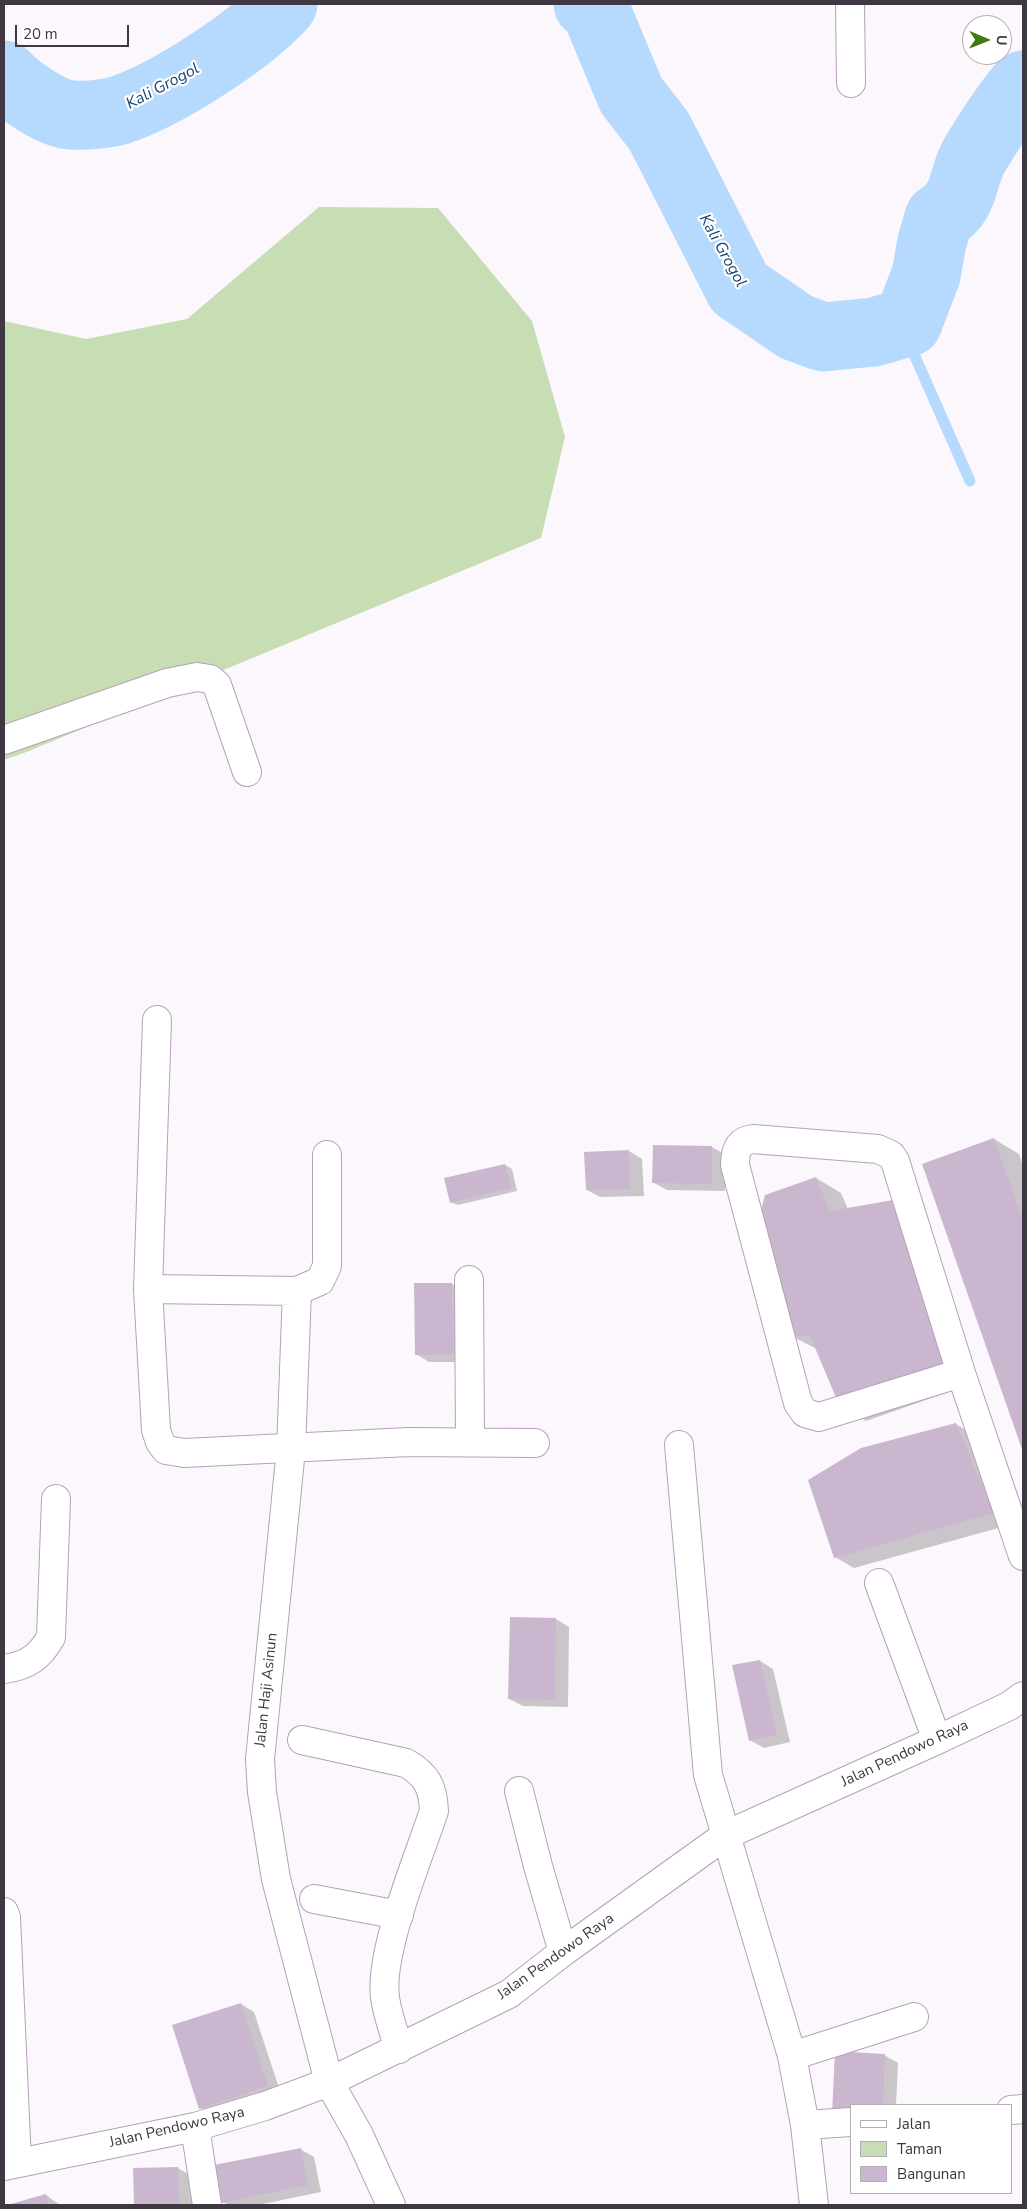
<!DOCTYPE html>
<style>
body{margin:0}
#map{position:relative;width:1027px;height:2209px;overflow:hidden;background:#fcf7fc;font-family:"Nunito Sans",sans-serif}
canvas{display:block}
.frame{position:absolute;inset:0;border:5px solid #3f3741;pointer-events:none}
.legend{position:absolute;left:850px;top:2104px;width:162px;height:90px;box-sizing:border-box;background:#fff;border:1px solid #b2afb3;margin:0;padding:6px 9px;list-style:none;font-size:15px;color:#3f3741}
.legend li{display:flex;align-items:center;gap:10px;height:25px}
.legend b{width:25px;border:1px solid #b2afb3}
.north{position:absolute;left:962px;top:15px;width:50px;height:50px;box-sizing:border-box;background:#fff;border:1px solid #b2afb3;border-radius:50%;rotate:91deg;font-size:14px;font-weight:700;line-height:20px;text-align:center;color:#3f3741}
.north::after{content:'';display:block;margin:auto;width:18px;height:22px;background:#427a0f;clip-path:polygon(50% 0,100% 100%,50% 72%,0 100%)}
.scale{position:absolute;left:15px;top:25px;width:114px;height:22px;box-sizing:border-box;border:2px solid #3f3741;border-top:0;padding-left:6px;font-size:15px;line-height:18px;white-space:nowrap;color:#3f3741;-webkit-text-stroke:4px #fff;paint-order:stroke}
</style>
<div id="map">
<canvas width="1027" height="2209"></canvas>
<div class="frame"></div>
<ul class="legend">
<li><b style="height:6px;background:#fff"></b>Jalan</li>
<li><b style="height:14px;background:#c7ddb4"></b>Taman</li>
<li><b style="height:14px;background:#cbb6cf"></b>Bangunan</li>
</ul>
<div class="north">U</div>
<div class="scale">20 m</div>
</div>
<script>
const g = document.querySelector('canvas').getContext('2d');
g.lineJoin = 'round';
function fillPath(path, color) {
  g.fillStyle = color;
  g.fill(path, 'evenodd');
}
function stroke(path, color, width, dash) {
  g.strokeStyle = color;
  g.lineWidth = width;
  g.lineCap = dash ? 'butt' : 'round';
  g.setLineDash(dash || []);
  g.stroke(path);
}
function write(font, color, halo, rows, align = 'center') {
  g.font = font + ' "Nunito Sans",sans-serif';
  g.lineWidth = 4.5;
  g.setLineDash([]);
  g.textBaseline = 'middle';
  g.strokeStyle = halo;
  g.fillStyle = color;
  for (const [text, x, y, turn = 0] of rows) {
    g.save();
    g.translate(x, y);
    g.rotate((+turn || 0) * Math.PI / 180);
    g.textAlign = isNaN(turn) ? turn : align;
    if (halo) g.strokeText(text, 0, 0);
    g.fillText(text, 0, 0);
    g.restore();
  }
}
const green = new Path2D(`
 M319,207L438,208L532,321L565,437L541,538L24,753L4,760V321L86,339L187,319Z`);
const shadow = new Path2D(`
 M994,1139L1019,1154L1023,1166V1449L924,1164Z
 M712,1147L726,1155L725,1191L667,1190L654,1183Z
 M629,1151L642,1159L644,1196L600,1197L587,1190Z
 M505,1165L512,1169L517,1191L458,1205L451,1202Z
 M816,1178L841,1193L848,1209L974,1383L866,1421L841,1406L817,1349L789,1335Z
 M415,1284H452L466,1292L467,1362H429L416,1354Z
 M956,1424L976,1436L1013,1524L854,1568L835,1557Z
 M556,1619L569,1627L568,1707L523,1706L509,1699Z
 M760,1661L773,1669L790,1742L764,1748L750,1740Z
 M241,2004L254,2012L281,2094L214,2116L200,2108Z
 M884,2055L898,2063L896,2105H851L833,2113Z
 M300,2149L314,2157L321,2192L258,2205H229L223,2202Z
 M178,2168L191,2176L192,2205H135V2169Z
 M46,2195L60,2205H10Z`);
const stream = new Path2D(`
 M895,326L913,352L970,481`);
const river = new Path2D(`
 M588,4L594,6L631,95L659,131L739,288L796,327L823,337L874,332L908,322L926,275L932,242L939,218C966,202 961,180 974,156C989,131 1004,107 1023,85
 M4,75C18,90 51,114 72,115C85,116 105,114 117,111C165,96 250,41 283,4`);
const building = new Path2D(`
 M994,1138L1023,1221V1452L922,1164Z
 M653,1145L712,1146V1184L652,1183Z
 M629,1150L630,1189L586,1190L584,1152Z
 M505,1164L511,1188L450,1203L444,1178Z
 M816,1177L830,1211L899,1199L950,1369L840,1407L810,1336H788L758,1222L765,1195Z
 M414,1283H452L454,1354L415,1355Z
 M956,1423L994,1513L834,1558L808,1480L861,1448Z
 M510,1617L556,1618L555,1700L508,1699Z
 M760,1660L777,1735L749,1741L732,1665Z
 M241,2003L268,2086L199,2109L172,2025Z
 M835,2051L885,2054L883,2105H851V2115L832,2114Z
 M301,2148L308,2185L222,2203L214,2165Z
 M178,2167L179,2205H134L133,2168Z
 M46,2194L49,2205H7Z`);
const minor = new Path2D(`
 M850,4L851,83
 M4,740L167,683L197,677L210,679L217,685L247,772
 M157,1020L148,1289L156,1430L160,1442L166,1450L184,1453L409,1442L535,1443
 M469,1280L470,1442
 M148,1289L297,1291L320,1281L327,1266V1155
 M297,1291L291,1449L260,1759L262,1792L276,1879L329,2082L359,2135L391,2205
 M961,1373L819,1417L805,1413L798,1403L735,1165C735,1151 738,1141 753,1139L878,1149L891,1155L895,1161L961,1373L1023,1556
 M679,1445L708,1775L792,2056L805,2125L814,2205
 M879,1583L937,1740
 M4,1669C27,1666 40,1657 51,1637L56,1499
 M302,1740L406,1763C427,1775 433,1787 434,1811C419,1856 379,1952 385,1997C387,2014 394,2032 399,2049
 M519,1791L538,1866L563,1952
 M314,1899L399,1915
 M4,1912L6,1917L17,2163
 M792,2056L914,2017
 M1011,2110L1023,2109
 M805,2125L851,2122
 M195,2127L207,2205
 M4,2166L195,2127L265,2106L329,2082L509,1994L563,1952L726,1835L937,1740L1009,1706L1023,1696`);
const streetNames = [
 ["Jalan Haji Asinun",267,1690,-84],
 ["Jalan Pendowo Raya",905,1754,-25],
 ["Jalan Pendowo Raya",556,1957,-35],
 ["Jalan Pendowo Raya",177,2128,-13]
];
const waterNames = [
 ["Kali Grogol",163,87,-28],
 ["Kali Grogol",722,251,61]
];
fillPath(green, '#c7ddb4');
fillPath(shadow, '#0003');
stroke(stream, '#b5dafd', 11);
stroke(river, '#b5dafd', 69);
fillPath(building, '#cbb6cf');
stroke(minor, '#b5a0b9', 30);
stroke(minor, '#fff', 28);
write('15px', '#3f3741', '#fff', streetNames);
write('italic 16px', '#164770', '#fff', waterNames);
</script>
